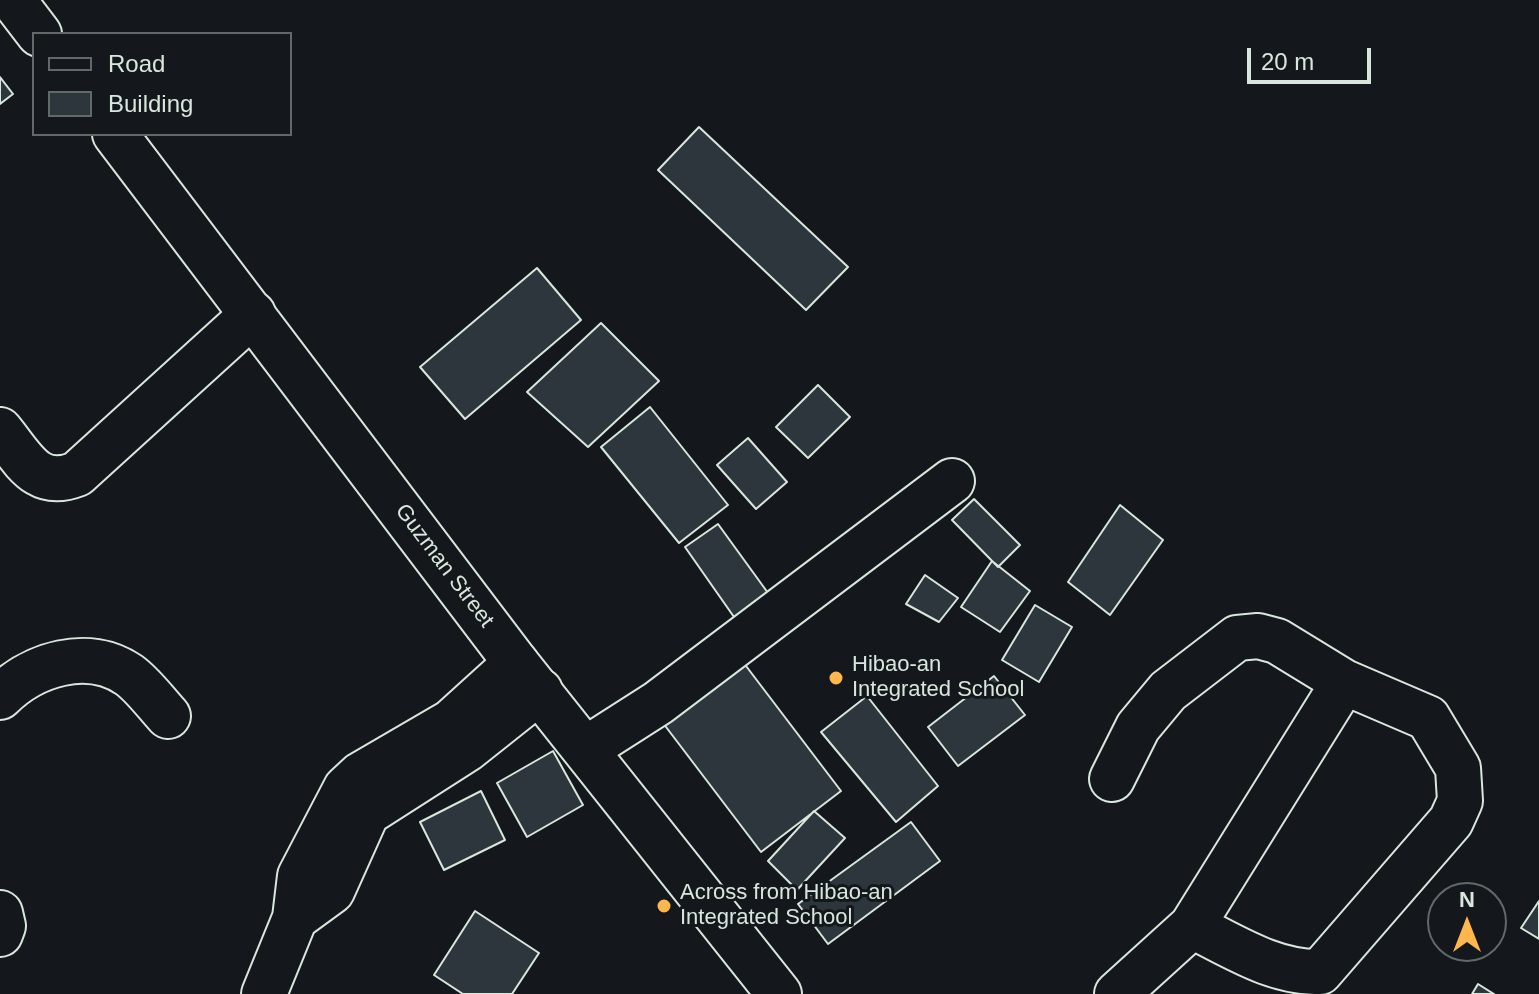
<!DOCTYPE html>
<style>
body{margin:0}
#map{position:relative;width:1539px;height:994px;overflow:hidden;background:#14181c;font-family:Helvetica,sans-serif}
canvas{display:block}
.legend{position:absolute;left:32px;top:32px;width:260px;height:104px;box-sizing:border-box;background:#14181c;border:2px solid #626a69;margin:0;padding:10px 14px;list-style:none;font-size:24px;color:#d8e6dc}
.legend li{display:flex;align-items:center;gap:16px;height:40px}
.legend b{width:40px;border:2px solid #626a69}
.north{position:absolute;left:1427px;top:882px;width:80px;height:80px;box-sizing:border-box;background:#14181c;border:2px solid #626a69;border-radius:50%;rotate:0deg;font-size:22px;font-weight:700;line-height:32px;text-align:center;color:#d8e6dc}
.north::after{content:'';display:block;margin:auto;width:28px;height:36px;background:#ffb74d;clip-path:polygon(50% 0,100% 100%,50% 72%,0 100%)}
.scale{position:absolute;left:1247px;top:48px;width:124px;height:36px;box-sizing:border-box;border:4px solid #d8e6dc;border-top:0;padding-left:10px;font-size:24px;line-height:28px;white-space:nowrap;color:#d8e6dc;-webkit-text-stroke:6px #14181c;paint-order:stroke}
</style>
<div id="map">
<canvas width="1539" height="994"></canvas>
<ul class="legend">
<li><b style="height:10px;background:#14181c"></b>Road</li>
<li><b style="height:22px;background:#2c363c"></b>Building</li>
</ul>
<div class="north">N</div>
<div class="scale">20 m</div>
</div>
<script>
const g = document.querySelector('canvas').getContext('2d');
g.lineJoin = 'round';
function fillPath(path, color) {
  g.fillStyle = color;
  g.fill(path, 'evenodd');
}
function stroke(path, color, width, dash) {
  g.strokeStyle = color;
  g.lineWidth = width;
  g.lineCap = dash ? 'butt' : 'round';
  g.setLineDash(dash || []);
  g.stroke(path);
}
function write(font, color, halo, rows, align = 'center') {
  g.font = font + ' Helvetica,sans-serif';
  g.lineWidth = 6;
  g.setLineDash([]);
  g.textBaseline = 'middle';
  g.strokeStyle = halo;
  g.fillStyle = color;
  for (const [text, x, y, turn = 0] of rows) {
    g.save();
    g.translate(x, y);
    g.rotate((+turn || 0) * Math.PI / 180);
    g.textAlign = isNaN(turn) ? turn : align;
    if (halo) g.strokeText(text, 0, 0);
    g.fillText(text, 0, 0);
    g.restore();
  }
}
const building = new Path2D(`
 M0,77L13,94L0,104Z
 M699,127L848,267L806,310L658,170Z
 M537,268L581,320L465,419L420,367Z
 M601,323L659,381L588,447L527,392Z
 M818,385L850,417L808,458L776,427Z
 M650,407L728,505L679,543L601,447Z
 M748,438L787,482L756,509L717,465Z
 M974,499L1020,545L998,567L952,520Z
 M1120,505L1163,540L1110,615L1068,582Z
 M718,524L776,604L741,627L685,547Z
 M992,561L1030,591L1000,632L961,607Z
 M925,575L958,598L939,622L906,604Z
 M1035,605L1072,627L1039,682L1002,660Z
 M743,662L841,791L761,852L663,723Z
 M994,676L1025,715L958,766L928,727Z
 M867,696L938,786L896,822L821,732Z
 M553,751L583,805L527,837L497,783Z
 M481,791L505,840L444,870L420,822Z
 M814,811L845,838L797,890L768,861Z
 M911,822L940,861L828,944L798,904Z
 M1539,901V939L1521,928Z
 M475,911L539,953L512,994H463L434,975Z
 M1478,984L1494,994H1472Z`);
const minor = new Path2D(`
 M0,430C24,459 36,490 77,474L253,314
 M0,697C33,664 88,647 129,675C143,685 156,703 168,716
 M586,749L658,703L952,481
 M1112,779L1138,727L1168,691L1237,638L1258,636L1277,641L1344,682L1192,926L1117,994
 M0,913L3,926L0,934
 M295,918L332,891L367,813L467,749L540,691
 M1192,926C1233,946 1273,973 1320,972L1451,821L1460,801L1458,768L1428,718L1344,682
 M264,994L295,918L300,876L346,788L360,775L451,722L516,663`);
const major = new Path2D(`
 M13,0L39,34
 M115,134L516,663L779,994`);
const markers = [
 [836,678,8,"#ffb74d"],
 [664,906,8,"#ffb74d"]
];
const streetNames = [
 ["Guzman Street",444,566,53]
];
const poiNames = [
 ["Hibao-an",852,665],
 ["Integrated School",852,690],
 ["Across from Hibao-an",680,893],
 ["Integrated School",680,918]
];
fillPath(building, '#2c363c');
stroke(building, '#d8e6dc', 2);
stroke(minor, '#d8e6dc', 48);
stroke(major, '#d8e6dc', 48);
stroke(minor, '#14181c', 44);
stroke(major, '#14181c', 44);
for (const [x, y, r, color] of markers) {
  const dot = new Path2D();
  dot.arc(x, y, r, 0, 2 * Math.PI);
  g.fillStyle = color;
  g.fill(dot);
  stroke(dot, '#14181c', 3);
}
write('22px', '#d8e6dc', '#14181c', streetNames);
write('22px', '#d8e6dc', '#14181c', poiNames, 'left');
</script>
